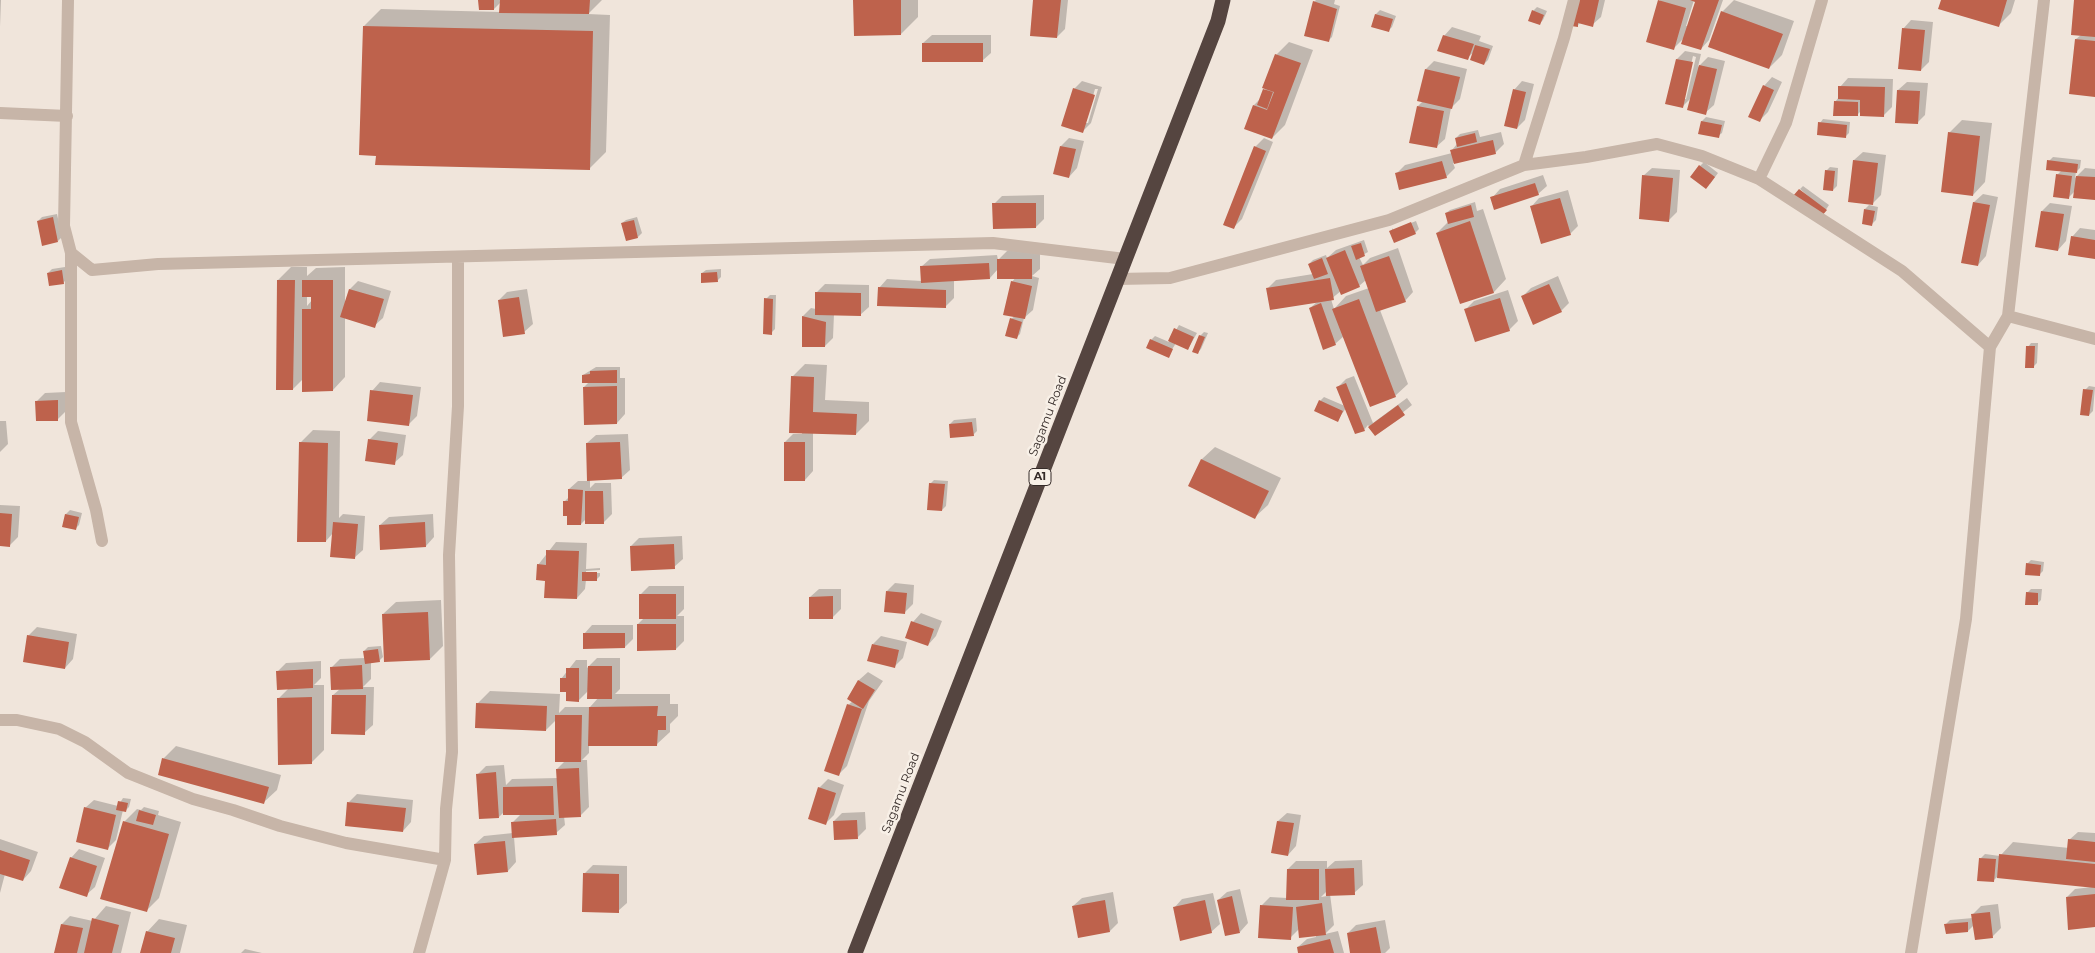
<!DOCTYPE html>
<style>
body{margin:0}
canvas{display:block;background:#f0e5db}
</style>
<canvas width="2095" height="953"></canvas>
<script>
const g = document.querySelector('canvas').getContext('2d');
g.lineJoin = 'round';
function fillPath(path, color) {
  g.fillStyle = color;
  g.fill(path, 'evenodd');
}
function stroke(path, color, width, dash) {
  g.strokeStyle = color;
  g.lineWidth = width;
  g.lineCap = dash ? 'butt' : 'round';
  g.setLineDash(dash || []);
  g.stroke(path);
}
function write(font, color, halo, rows, align = 'center') {
  g.font = font + ' Montserrat,sans-serif';
  g.lineWidth = 5;
  g.setLineDash([]);
  g.textBaseline = 'middle';
  g.strokeStyle = halo;
  g.fillStyle = color;
  for (const [text, x, y, turn = 0] of rows) {
    g.save();
    g.translate(x, y);
    g.rotate((+turn || 0) * Math.PI / 180);
    g.textAlign = isNaN(turn) ? turn : align;
    if (halo) g.strokeText(text, 0, 0);
    g.fillText(text, 0, 0);
    g.restore();
  }
}
const shadow = new Path2D(`
 M0,0H1L0,27Z
 M479,0H602L588,14L610,15L606,152L589,169L377,155L364,26L381,9L501,12V2L494,9Z
 M855,0H918V17L901,34Z
 M1034,0H1068L1065,29L1057,37Z
 M1316,0H1335L1334,4L1340,6L1332,37L1328,41L1314,2Z
 M1579,0H1605L1601,17L1592,25L1580,23L1577,26Z
 M1660,0H1723L1709,40L1701,49L1685,37L1673,49ZM1694,0L1697,1L1689,26H1686Z
 M1734,0L1794,21L1782,55L1769,68L1722,12Z
 M1942,0H2015L2011,13L1998,26Z
 M2075,0H2095V96L2076,39L2081,35Z
 M1537,7L1547,11L1543,20L1540,23L1533,11Z
 M1380,10L1396,16L1392,27L1388,31L1372,26L1376,14Z
 M1911,20L1933,22L1929,62L1921,70L1903,29Z
 M1452,27L1481,36L1479,41L1493,46L1488,60L1484,64L1475,51L1467,58L1444,36Z
 M932,35H991V53L982,61L923,43Z
 M1289,42L1313,50L1285,125L1272,138L1254,105L1261,98L1266,88L1276,55Z
 M1685,51L1701,54L1698,67L1708,57L1725,61L1714,105L1705,113L1692,97L1682,107L1677,59ZM1693,56L1696,57L1686,99H1683Z
 M1434,61L1467,69L1460,99L1451,108L1445,139L1436,147L1418,106L1423,101L1426,69Z
 M1772,77L1782,82L1768,112L1759,121L1764,86Z
 M1848,78L1893,79L1892,107L1884,115L1861,111L1857,115L1835,102L1839,97L1840,87Z
 M1082,81L1102,87L1091,123L1083,131L1074,89ZM1095,89H1098L1088,123H1085Z
 M1522,81L1534,84L1525,120L1517,128L1514,90Z
 M1907,82L1928,83L1925,115L1917,123L1898,90Z
 M1706,117L1725,121L1722,133L1718,136L1700,133L1702,121Z
 M1823,119L1850,122L1849,133L1845,137L1820,123Z
 M1962,120L1992,123L1985,182L1973,195L1949,133Z
 M1478,130L1480,137L1501,132L1504,144L1495,153L1453,163L1455,168L1446,177L1396,174L1405,165L1452,153V150L1457,144L1456,138L1460,134Z
 M1069,138L1084,141L1077,168L1069,177L1061,146Z
 M1264,138L1273,142L1242,219L1234,227L1255,147Z
 M1863,152L1886,155L1881,195L1872,204L1854,160Z
 M2053,157L2081,160L2080,168L2076,172L2075,178L2085,168L2095,169V199L2075,191L2069,197L2057,175L2062,170L2049,161Z
 M1704,162L1718,173L1710,184L1700,166Z
 M1830,167L1838,168L1837,186L1833,190L1826,171Z
 M1652,168L1680,170L1677,212L1669,220L1643,176Z
 M1543,175L1547,186L1538,194L1492,198L1500,189Z
 M1803,186L1829,205L1825,211L1800,189Z
 M1568,190L1578,226L1570,234L1531,207L1539,198Z
 M1983,194L1998,197L1986,256L1978,265L1962,262L1974,202Z
 M1044,195V219L1036,227L994,204L1002,196Z
 M1475,202L1477,211L1483,209L1506,279L1494,292L1461,303L1437,233L1448,222L1446,213L1450,210Z
 M2050,203L2072,206L2066,241L2058,250L2042,211Z
 M1869,205L1878,207L1876,220L1872,224L1865,209Z
 M57,214L62,237L58,241L38,221L42,217Z
 M637,217L642,233L638,237L622,223L626,220Z
 M1416,221L1419,229L1415,233L1391,231L1393,228V230Z
 M2080,228L2095,230V258L2072,237Z
 M1364,240L1368,252L1359,257L1363,265L1370,258L1398,248L1413,292L1405,301L1380,310L1408,384L1395,396L1344,336L1335,344L1310,308L1317,302L1268,288L1276,280L1313,274L1309,264L1313,260L1326,255L1327,258L1336,250ZM1366,280L1369,288L1346,296L1334,309L1331,299L1341,291L1359,286Z
 M1007,251H1040V269L1032,276L1039,278L1033,310L1024,318L1020,334L1016,338L1011,319L1015,316L1012,282L1016,277L998,269L990,278L954,280V298L945,307L879,288L887,279L922,281L921,267L930,259L997,255L998,260Z
 M65,267L67,279L63,283L48,273L52,269Z
 M291,267H307V276L316,268L345,267V303L350,289L358,281L391,291L383,318L374,326L345,317V377L333,390L303,379L293,389L278,280ZM307,296H312V300L307,306Z
 M721,269V277L717,281L702,273L706,270Z
 M1558,276L1569,303L1561,311L1522,297L1531,288Z
 M825,284L869,285V307L860,315L834,314L833,338L825,346H803V316L811,308L816,309L817,292Z
 M527,289L533,324L524,332L499,300L507,292Z
 M1508,290L1518,321L1509,330L1465,310L1474,301Z
 M770,295H776L775,329L771,333L766,299Z
 M1179,325L1197,333L1188,349L1176,343L1168,356L1151,340L1155,336L1169,342Z
 M1204,332L1208,333L1201,349L1197,353L1200,336Z
 M2031,343H2038L2037,363L2033,367L2028,347Z
 M805,364L827,365L825,400L869,402V421L856,434L813,432V471L805,480L785,442L793,434H802L792,377Z
 M596,367H620V378H625V414L617,423L584,387L589,382L583,375Z
 M1354,376L1373,423L1407,398L1412,405L1375,435L1368,425L1364,430L1346,408L1337,421L1320,401L1324,397L1345,406L1338,387L1346,379Z
 M380,382L421,387L417,416L409,424L372,391Z
 M2089,386L2095,387L2093,411L2089,415L2085,390Z
 M66,392V411L58,419L37,401L45,393Z
 M976,418L977,431L973,435L950,424L954,420Z
 M0,421H6L8,444L0,452Z
 M313,430L340,431L339,518L343,514L365,516L363,550L354,558L333,533L326,541L300,443Z
 M378,431L406,435L403,455L394,463L369,440Z
 M628,434L630,470L621,478L590,479V488L595,483H611L612,514L603,523L587,518L581,524L568,515L565,501L569,497V489L578,481H588L587,443L596,435Z
 M1215,447L1281,478L1268,505L1255,517L1189,486L1202,459Z
 M934,480L948,481L946,506L942,510L930,484Z
 M0,505L20,506L18,537L9,546L0,545Z
 M70,510L82,513L79,525L75,529L63,526L66,514Z
 M433,514L434,537L426,546L380,525L389,517Z
 M682,536L683,559L674,567L631,546L639,538Z
 M556,542L587,543L586,569L600,568V570L586,571V573H600V576L597,579L586,580L585,589L577,598L546,579L538,565Z
 M2031,560L2044,562L2043,571L2039,575L2027,564Z
 M895,583L914,585L913,604L904,613L887,591Z
 M649,586H684V609L677,616H684V641L676,649L638,624L645,617L641,594Z
 M819,589H841V609L833,617L810,597Z
 M2031,589H2042L2041,600L2037,604L2027,593Z
 M441,600L443,646L430,659L383,614L396,602Z
 M921,613L942,621L936,636L928,645L913,622Z
 M592,625H633V639L625,647L584,634Z
 M37,627L77,634L73,659L65,668L28,636Z
 M881,636L907,642L903,658L895,666L873,644Z
 M381,646L383,657L379,661L371,662V679L363,687H374L373,725L364,733L333,695L340,689L332,667L340,659L365,658L364,651L368,647Z
 M597,658H620V689L615,694H670V704H678V716L670,724V732L657,744L589,745V753L582,760H587L589,807L581,815L564,816L565,825L556,833L514,837L516,862L508,871L475,844L484,836L513,833L512,823L521,814L504,812L499,817L477,775L486,766L504,765L506,785L512,779L558,778L557,769L565,761L557,719L546,730L477,704L490,691L560,694L559,713L565,707H590L599,697L589,690L579,700L568,691L561,679L576,660H587V668Z
 M321,661V678L314,685H324V750L311,763L279,698L289,688L277,672L286,663Z
 M868,672L883,681L869,701L847,766L838,775L848,705L853,701L848,698L859,680Z
 M176,746L281,775L277,790L264,802L163,759Z
 M828,779L844,785L834,815L826,823L819,788Z
 M357,794L413,800L411,822L403,831L349,802Z
 M123,798L131,799L129,807L125,811L123,810L116,840L107,849L85,808L94,800L118,806Z
 M144,807L159,811L158,815L181,822L159,898L146,911L124,822L137,809L141,810Z
 M865,812L866,829L858,837L834,821L842,813Z
 M1287,813L1301,815L1296,846L1288,855L1278,821Z
 M2078,832L2095,833V926L2067,897L2075,889L2092,887L1997,877L1993,881L1981,858L1985,854L2000,856L2013,842L2069,848V840Z
 M0,839L38,852L31,871L23,880L5,874L0,893Z
 M79,849L105,858L95,887L86,895L71,858Z
 M1362,860L1363,885L1354,893L1330,894L1334,925L1325,934L1338,931L1344,953H1300L1298,947L1307,939L1316,937V935L1299,929L1290,938L1262,905L1270,897L1287,898L1288,869L1296,861H1327V868L1335,861ZM1327,891V896L1321,897Z
 M593,865L627,866V903L618,911L584,874Z
 M1240,889L1248,923L1240,932L1218,900L1227,892Z
 M1113,892L1118,923L1110,931L1073,906L1082,898Z
 M1213,893L1220,924L1211,932L1174,908L1182,899Z
 M1998,904L2001,928L1992,937L1974,925L1968,931L1946,924L1950,920L1973,918L1972,915L1981,906Z
 M106,906L131,912L121,953H55L62,924L70,916L93,921Z
 M159,919L187,925L180,953H142L147,932Z
 M1385,920L1390,948L1385,953H1352L1348,933L1356,925Z
 M245,949L262,953H241Z`);
const building = new Path2D(`
 M478,0H494V10H479Z
 M500,0H590L589,14L499,13Z
 M853,0H901V35L854,36Z
 M1033,0H1061L1057,38L1030,36Z
 M1578,0H1599L1593,27L1578,23V27L1571,26Z
 M1658,0L1686,8L1674,50L1646,42Z
 M1690,0H1719L1701,50L1681,44L1695,2Z
 M1941,0H2007L1999,27L1938,9Z
 M2074,0H2095V37L2071,35Z
 M1313,1L1337,9L1329,42L1304,36Z
 M1532,10L1544,15L1540,25L1528,21Z
 M1721,11L1783,34L1769,69L1708,47Z
 M1375,14L1393,19L1389,32L1371,27Z
 M363,26L593,31L590,170L375,165L376,156L359,155Z
 M1902,28L1925,30L1921,71L1898,69Z
 M1443,35L1474,44L1468,60L1437,51Z
 M2075,39L2095,41V97L2069,94Z
 M922,43H983V62H922Z
 M1475,45L1490,49L1484,65L1470,60Z
 M1275,54L1301,63L1272,139L1244,129L1253,105L1267,110L1274,92L1262,88Z
 M1676,59L1693,62L1683,108L1665,104Z
 M1699,65L1717,69L1706,115L1687,110Z
 M1425,69L1460,77L1452,109L1417,101Z
 M1763,85L1774,90L1760,122L1748,117Z
 M1838,86L1885,87L1884,117L1860,116V100L1838,99Z
 M1073,88L1095,95L1083,133L1061,126Z
 M1263,89L1273,92L1267,109L1257,105Z
 M1513,89L1526,92L1517,129L1504,126Z
 M1897,90L1920,91L1918,124L1895,123Z
 M1834,101L1858,102V116H1833Z
 M1417,106L1444,111L1437,148L1409,143Z
 M1701,121L1722,125L1719,138L1698,134Z
 M1818,122L1847,125L1846,138L1817,135Z
 M1948,132L1980,136L1973,196L1941,192Z
 M1475,133L1477,142L1457,147L1455,138Z
 M1493,140L1496,154L1454,164L1450,150Z
 M1060,146L1076,149L1069,178L1053,174Z
 M1254,146L1266,151L1234,229L1223,225Z
 M1853,160L1878,163L1873,205L1848,202Z
 M2047,160L2078,164L2077,173L2046,170Z
 M1442,161L1447,178L1399,190L1395,173Z
 M1699,165L1715,177L1706,189L1690,177Z
 M1825,170L1835,171L1833,191L1823,190Z
 M2056,174L2072,176L2069,199L2053,197Z
 M1642,175L1673,178L1669,222L1639,219Z
 M2076,176L2095,177V200L2073,198Z
 M1535,183L1539,195L1494,210L1490,197Z
 M1799,189L1827,210L1821,217L1793,196Z
 M1560,198L1571,235L1541,244L1530,206Z
 M1973,202L1990,205L1978,266L1961,263Z
 M992,203H1036V228L993,229Z
 M1471,205L1474,217L1448,224L1445,213Z
 M1864,209L1875,211L1872,226L1862,224Z
 M2041,211L2064,214L2058,251L2035,247Z
 M53,217L58,242L42,246L37,221Z
 M634,220L638,238L626,241L621,223Z
 M1470,221L1494,293L1460,304L1436,233Z
 M1411,222L1416,234L1394,243L1389,231Z
 M2071,236L2095,240V259L2068,255Z
 M1361,243L1365,256L1356,260L1351,246Z
 M1345,250L1360,287L1341,295L1326,258Z
 M1389,256L1406,302L1376,312L1360,266Z
 M1322,258L1328,274L1314,279L1308,264Z
 M997,259H1032V279H997Z
 M989,263L990,279L921,283L920,266Z
 M62,270L64,284L49,286L47,273Z
 M717,272L718,282L701,283V273Z
 M1330,278L1334,300L1270,310L1266,288Z
 M277,280H295L293,390H276Z
 M302,280H333V391L302,392V309H311V297H302Z
 M1011,281L1032,286L1025,319L1003,315Z
 M1549,284L1562,312L1533,325L1521,296Z
 M878,287L946,290V308L877,306Z
 M349,289L384,299L375,328L340,317Z
 M815,292L861,293V316L815,315Z
 M519,297L525,334L503,337L498,300Z
 M764,298L773,299L772,335L763,334Z
 M1500,298L1510,331L1475,342L1464,309Z
 M1359,299L1396,397L1370,407L1332,309Z
 M1321,303L1336,345L1323,350L1309,308Z
 M802,316L826,322L825,347H802Z
 M1010,318L1022,322L1017,339L1005,336Z
 M1174,328L1194,337L1188,350L1168,341Z
 M1199,335L1205,337L1198,354L1192,352Z
 M1150,339L1173,349L1169,358L1146,348Z
 M2026,346H2035L2034,368H2025Z
 M617,370V383H582V375L590,374V371Z
 M791,376L814,377L813,412L857,414L856,435L789,433Z
 M1346,383L1365,431L1355,434L1336,387Z
 M617,386V424L584,425L583,387Z
 M2083,389L2093,390L2089,416L2080,415Z
 M370,390L413,395L409,426L367,421Z
 M58,400V421H36L35,401Z
 M1319,400L1343,411L1338,422L1314,411Z
 M1398,405L1405,415L1375,436L1368,427Z
 M972,422L974,436L950,438L949,424Z
 M368,439L398,443L395,465L365,461Z
 M299,442L328,443L326,542H297Z
 M620,442L622,479L587,481L586,443Z
 M784,442H805V481H784Z
 M1201,459L1269,491L1255,519L1188,486Z
 M929,483L945,484L942,511L927,510Z
 M568,489L583,490L581,525H567V516H563V501H568Z
 M585,491H603L604,524H585Z
 M0,513L12,514L10,547L0,546Z
 M65,514L79,517L76,530L62,527Z
 M333,522L358,524L355,559L330,557Z
 M425,522L426,547L380,550L379,525Z
 M674,544L675,569L631,571L630,546Z
 M546,550L579,551L577,599L544,598L545,581L536,580L537,564L546,565Z
 M2026,563L2041,565L2040,576L2025,575Z
 M582,572H597V581H582Z
 M886,591L907,593L905,614L884,612Z
 M2026,592L2038,593V605H2025Z
 M639,594H676V619H639Z
 M833,596V619H809V597Z
 M428,612L430,660L384,662L382,614Z
 M911,621L934,629L928,646L905,638Z
 M637,624H676V650L637,651Z
 M583,633H625V648L583,649Z
 M27,635L69,642L65,669L23,662Z
 M872,644L899,650L895,668L867,661Z
 M378,649L380,662L365,664L363,651Z
 M362,665L363,689L331,690L330,667Z
 M588,666H612V699H587Z
 M566,668H579V702L566,701V692H560V678H566Z
 M313,669V688L277,690L276,671Z
 M858,680L875,690L863,709L847,699Z
 M332,695H366L365,735L331,734Z
 M312,697V764L278,765L277,698Z
 M476,703L547,706L546,731L475,728Z
 M847,704L862,709L839,776L824,771Z
 M658,706L657,716H666V730H658L657,746H588L589,707Z
 M555,715H582L581,762H555Z
 M162,758L269,787L264,804L158,775Z
 M579,768L581,817L559,818L556,769Z
 M496,772L499,818L479,819L476,774Z
 M553,786L554,815H503V787Z
 M818,787L836,793L826,825L808,819Z
 M118,801L128,803L126,812L116,810Z
 M347,802L406,808L403,832L345,826Z
 M84,807L116,815L108,850L76,842Z
 M139,810L156,815L153,825L136,821Z
 M556,819L557,835L512,838L511,822Z
 M857,820L858,839L834,840L833,821Z
 M123,821L169,834L147,912L100,899Z
 M1277,821L1294,823L1288,856L1271,853Z
 M2068,839L2095,842V862L2066,859Z
 M505,841L508,872L477,875L474,844Z
 M0,850L30,860L23,881L0,874Z
 M1999,854L2095,864V888L1997,878Z
 M70,857L97,866L87,897L59,888Z
 M1979,858L1996,859L1994,882L1977,881Z
 M1354,868L1355,895L1326,896L1325,869Z
 M1287,869H1319V900H1286Z
 M583,873L619,874V913L582,912Z
 M2095,894V927L2068,930L2066,897Z
 M1232,896L1240,933L1225,936L1217,900Z
 M1105,900L1110,932L1078,938L1072,906Z
 M1205,900L1212,933L1180,941L1173,907Z
 M1322,903L1326,935L1299,938L1296,907Z
 M1260,905L1293,907L1291,940L1258,938Z
 M1990,912L1993,938L1975,940L1971,914Z
 M92,918L119,925L112,953H84Z
 M1968,922V932L1946,934L1944,924Z
 M61,924L83,928L77,953H54Z
 M1376,927L1381,953H1350L1347,933Z
 M146,931L175,938L171,953H140Z
 M1330,939L1334,953H1298L1297,947Z`);
const street = new Path2D(`
 M68,0L64,226L71,253V422L96,510L102,541
 M0,113L67,116
 M1524,165L1564,38L1574,0
 M1759,179L1786,123L1822,0
 M71,253L92,270L158,264L993,243L1125,259
 M1117,279L1170,278L1389,220L1524,165L1586,157L1657,144L1702,156L1759,179L1902,271L1990,347
 M2008,316L2095,339
 M0,720H17L59,729L85,742L128,773L193,799L233,810L280,826L346,843L445,860
 M419,953L445,860L446,809L452,752L449,555L458,406V258
 M1911,953L1966,619L1990,347L2008,316L2044,0`);
const highway = new Path2D(`
 M855,953L1218,21L1223,0`);
const shields = [
 [1040,477,22]
];
const shieldNames = [
 ["A1",1040,477]
];
const streetNames = [
 ["Sagamu Road",1048,416,-69],
 ["Sagamu Road",901,793,-69]
];
fillPath(shadow, '#0003');
fillPath(building, '#be624c');
stroke(street, '#c7b5a8', 12);
stroke(highway, '#554540', 15);
for (const [x, y, w] of shields) {
  const box = new Path2D();
  box.roundRect(x - w / 2, y - 8.5, w, 17, 4);
  g.fillStyle = '#f8f0e7';
  g.fill(box);
  stroke(box, '#352b28', 1);
}
write('bold 11px', '#352b28', null, shieldNames);
write('12px', '#352b28', '#f8f0e7', streetNames);
</script>
